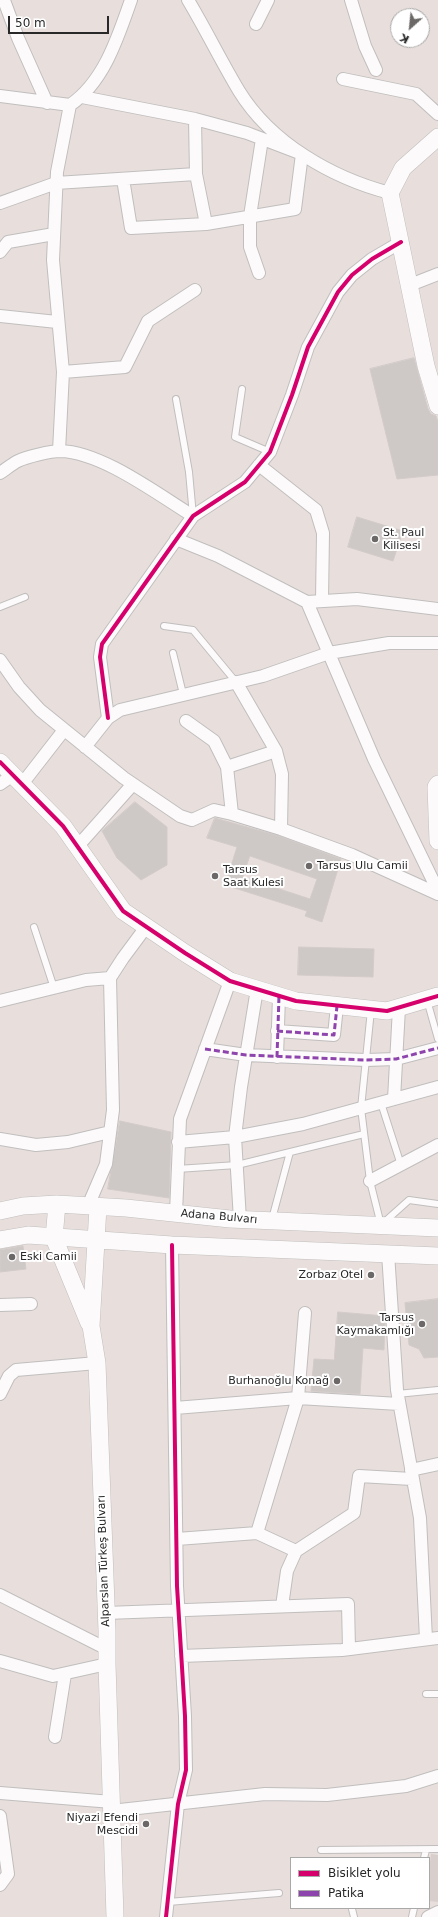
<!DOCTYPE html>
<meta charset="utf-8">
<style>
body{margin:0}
#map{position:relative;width:438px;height:1917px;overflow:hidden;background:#e8dfdc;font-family:"DejaVu Sans",sans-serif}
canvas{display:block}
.legend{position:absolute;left:290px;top:1857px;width:140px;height:52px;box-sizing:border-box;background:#fff;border:1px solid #a9a9a9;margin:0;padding:5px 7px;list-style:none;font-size:12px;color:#282828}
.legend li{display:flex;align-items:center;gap:8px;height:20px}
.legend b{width:20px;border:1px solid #a9a9a9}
.north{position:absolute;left:390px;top:8px;width:40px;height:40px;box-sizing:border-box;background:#fff;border:1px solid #a9a9a9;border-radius:50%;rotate:207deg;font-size:11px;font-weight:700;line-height:16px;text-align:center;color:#282828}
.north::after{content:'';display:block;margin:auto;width:14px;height:18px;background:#6b6867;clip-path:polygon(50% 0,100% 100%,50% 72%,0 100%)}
.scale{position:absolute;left:8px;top:16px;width:101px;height:18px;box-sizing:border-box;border:2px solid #282828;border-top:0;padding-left:5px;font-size:12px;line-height:14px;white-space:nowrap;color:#282828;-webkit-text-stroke:3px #fff;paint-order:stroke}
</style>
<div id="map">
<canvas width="438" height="1917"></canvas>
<ul class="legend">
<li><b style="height:5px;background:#d6006c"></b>Bisiklet yolu</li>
<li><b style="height:5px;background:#8e44ad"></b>Patika</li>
</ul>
<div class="north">K</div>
<div class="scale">50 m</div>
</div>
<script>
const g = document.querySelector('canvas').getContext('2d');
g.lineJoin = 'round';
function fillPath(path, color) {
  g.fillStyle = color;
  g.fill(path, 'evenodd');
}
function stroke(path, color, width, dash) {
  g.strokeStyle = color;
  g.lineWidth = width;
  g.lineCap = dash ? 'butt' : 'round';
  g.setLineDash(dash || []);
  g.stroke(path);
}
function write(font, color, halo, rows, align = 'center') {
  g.font = font + ' "DejaVu Sans",sans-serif';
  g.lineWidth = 4;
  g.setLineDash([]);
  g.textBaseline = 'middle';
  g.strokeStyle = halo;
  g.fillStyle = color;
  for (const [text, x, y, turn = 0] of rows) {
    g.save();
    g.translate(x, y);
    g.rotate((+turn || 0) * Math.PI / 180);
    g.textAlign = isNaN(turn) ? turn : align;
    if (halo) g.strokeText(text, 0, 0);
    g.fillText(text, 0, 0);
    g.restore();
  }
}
const plaza = new Path2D(`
 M431,1854L438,1855V1902L429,1901V1871Z`);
const building = new Path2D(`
 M414,358L428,409L431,414L436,416L438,422V475L397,479L370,369Z
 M357,517L403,531L393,561L348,547Z
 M135,802L167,827V865L141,880L117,858L102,831Z
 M215,818L279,836L341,859L322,922L305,916L307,911L225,885L237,847L207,838ZM250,856L317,879L310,899L243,877Z
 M299,947L374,949L373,977L298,975Z
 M120,1121L171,1132L169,1198L108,1189Z
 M23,1246L26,1269L0,1272V1250Z
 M438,1299V1357L424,1358L419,1349L409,1345L405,1303Z
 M338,1312L385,1316L384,1350L363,1348L360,1394L311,1391L314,1359L334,1360Z`);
const lane = new Path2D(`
 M242,389L235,437L270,452
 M176,399L189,472L193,516
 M0,607L25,597
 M164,626L193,630L236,682
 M173,653L183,694
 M34,927L54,988
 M427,1000L438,1039
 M371,1010L361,1108L370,1181L381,1225L409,1200L438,1204
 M381,1103L401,1165
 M177,1169L237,1165L364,1134
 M272,1219L290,1152
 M397,1394L438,1390
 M426,1694H438
 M321,1850L438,1849
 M424,1858L426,1850
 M168,1902L279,1893
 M352,1909L354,1917
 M412,1917L414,1908`);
const street = new Path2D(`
 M188,0C206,30 221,61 239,91C271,143 332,178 390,193
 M351,0L365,46L376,70
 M5,3L18,38L47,103
 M256,24L268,0
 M343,79L416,94L438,114
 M0,96L70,105
 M82,97L195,119L247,133L302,154L295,209L206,224L131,228L123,179
 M195,119L196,174L206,224
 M0,203L56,183L196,174
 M0,252L8,242L54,234
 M259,273L250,247V216L262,139
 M410,285L438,274
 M0,316L57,322
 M63,372L125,367L148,321L195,290
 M59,451L63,372L53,260L57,172L70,105C104,82 118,37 131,0
 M259,465L316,510L323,533L322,600
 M0,473C6,469 12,464 18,461C26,457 51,451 60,451C102,452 157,494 193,516
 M176,539L218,556L307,602L357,599L438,609
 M307,602L374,759L438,891
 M0,660L19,687L40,710L124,778L180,816L192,820L214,810L232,814L281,829L352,855L438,894
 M236,682L276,751L282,774L281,829
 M108,718L100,657L102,644L193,516L245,482L270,452L292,395L308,347L338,292L352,275L372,259L401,242
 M186,721L214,741L227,767L232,814
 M85,747L108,718L120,710L263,676L329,653L389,643H438
 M227,767L276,751
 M0,784L13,775
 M22,784L64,730
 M77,847L133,784
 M0,1001L86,980L110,978
 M277,1031L334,1035L337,1006
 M205,1049L246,1055L366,1060L396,1059L438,1048
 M277,1057L279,996
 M394,1099L399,1008
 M0,1139L36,1145L68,1142L110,1132
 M178,1142L235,1137L303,1124L438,1087
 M370,1181L438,1145
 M88,1206L106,1164L113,1110L110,978L123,958L146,927
 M176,1213L180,1119L230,981
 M240,1220L235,1137L241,1087L257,989
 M388,1253L397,1390L420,1518L426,1639
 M0,1305L31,1304
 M0,1394L9,1376L16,1370L97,1363
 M175,1408L298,1398L399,1404
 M411,1470L438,1464
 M257,1533L298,1398L305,1313
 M177,1539L257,1533L296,1551
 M0,1595L107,1649
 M282,1606L287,1571L296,1551L354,1513L359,1476L412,1479
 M106,1613L348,1604L349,1649
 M181,1656L342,1650L438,1638
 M0,1661L53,1676L107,1664
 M55,1737L65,1674
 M0,1793L112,1802
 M111,1811L265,1794L327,1795L406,1786L438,1776
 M0,1816L8,1874L0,1885
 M166,1917L178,1804L186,1770L185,1716L177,1586L172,1245
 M428,1917L438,1912`);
const secondary = new Path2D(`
 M438,137L403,168L390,193L426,366L438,406
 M0,762L63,826L123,911L185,953L230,981L296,1001L387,1011L438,996
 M438,784L436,787L438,841
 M57,1204L54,1238L89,1323
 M98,1207L91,1326L97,1363L107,1631V1664L115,1917
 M0,1211L23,1206L57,1204L126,1208L230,1219L438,1228
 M0,1240L28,1235L172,1245L438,1256`);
const quiet = new Path2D(`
 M277,1031L334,1035L337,1006
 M205,1049L246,1055L366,1060L396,1059L438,1048
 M277,1057L279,996`);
const cycleway = new Path2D(`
 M108,718L100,657L102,644L193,516L245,482L270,452L292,395L308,347L338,292L352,275L372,259L401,242
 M0,762L63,826L123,911L185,953L230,981L296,1001L387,1011L438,996
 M166,1917L178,1804L186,1770L185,1716L177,1586L172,1245`);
const markers = [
 [375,539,4,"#6b6867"],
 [309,866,4,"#6b6867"],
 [215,876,4,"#6b6867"],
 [12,1257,4,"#6b6867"],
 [371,1275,4,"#6b6867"],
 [422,1324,4,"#6b6867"],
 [337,1381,4,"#6b6867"],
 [146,1824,4,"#6b6867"]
];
const poiNames = [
 ["St. Paul",383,533],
 ["Kilisesi",383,546],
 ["Tarsus Ulu Camii",317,866],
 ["Tarsus",223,870],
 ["Saat Kulesi",223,883],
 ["Eski Camii",20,1257],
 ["Zorbaz Otel",363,1275,"right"],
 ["Tarsus",414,1318,"right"],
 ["Kaymakamlığı",414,1331,"right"],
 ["Burhanoğlu Konağ",329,1381,"right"],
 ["Niyazi Efendi",138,1818,"right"],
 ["Mescidi",138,1831,"right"]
];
const streetNames = [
 ["Adana Bulvarı",219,1217,5],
 ["Alparslan Türkeş Bulvarı",104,1561,-92]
];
fillPath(plaza, '#d8cfcc');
fillPath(building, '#cec8c6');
stroke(building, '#d2cbc9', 1);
stroke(lane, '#c0bebe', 8);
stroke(street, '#c0bebe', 14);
stroke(secondary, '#c0bebe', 18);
stroke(lane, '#fcfafa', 6);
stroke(street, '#fcfafa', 12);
stroke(secondary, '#fcfafa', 17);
stroke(quiet, '#8e44ad', 3, [6, 3]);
stroke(cycleway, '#d6006c', 4);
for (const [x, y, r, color] of markers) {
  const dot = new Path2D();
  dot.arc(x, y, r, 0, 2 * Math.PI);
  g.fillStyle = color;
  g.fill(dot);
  stroke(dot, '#fff', 1.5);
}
write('11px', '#282828', '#fff', poiNames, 'left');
write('11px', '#282828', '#fff', streetNames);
</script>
